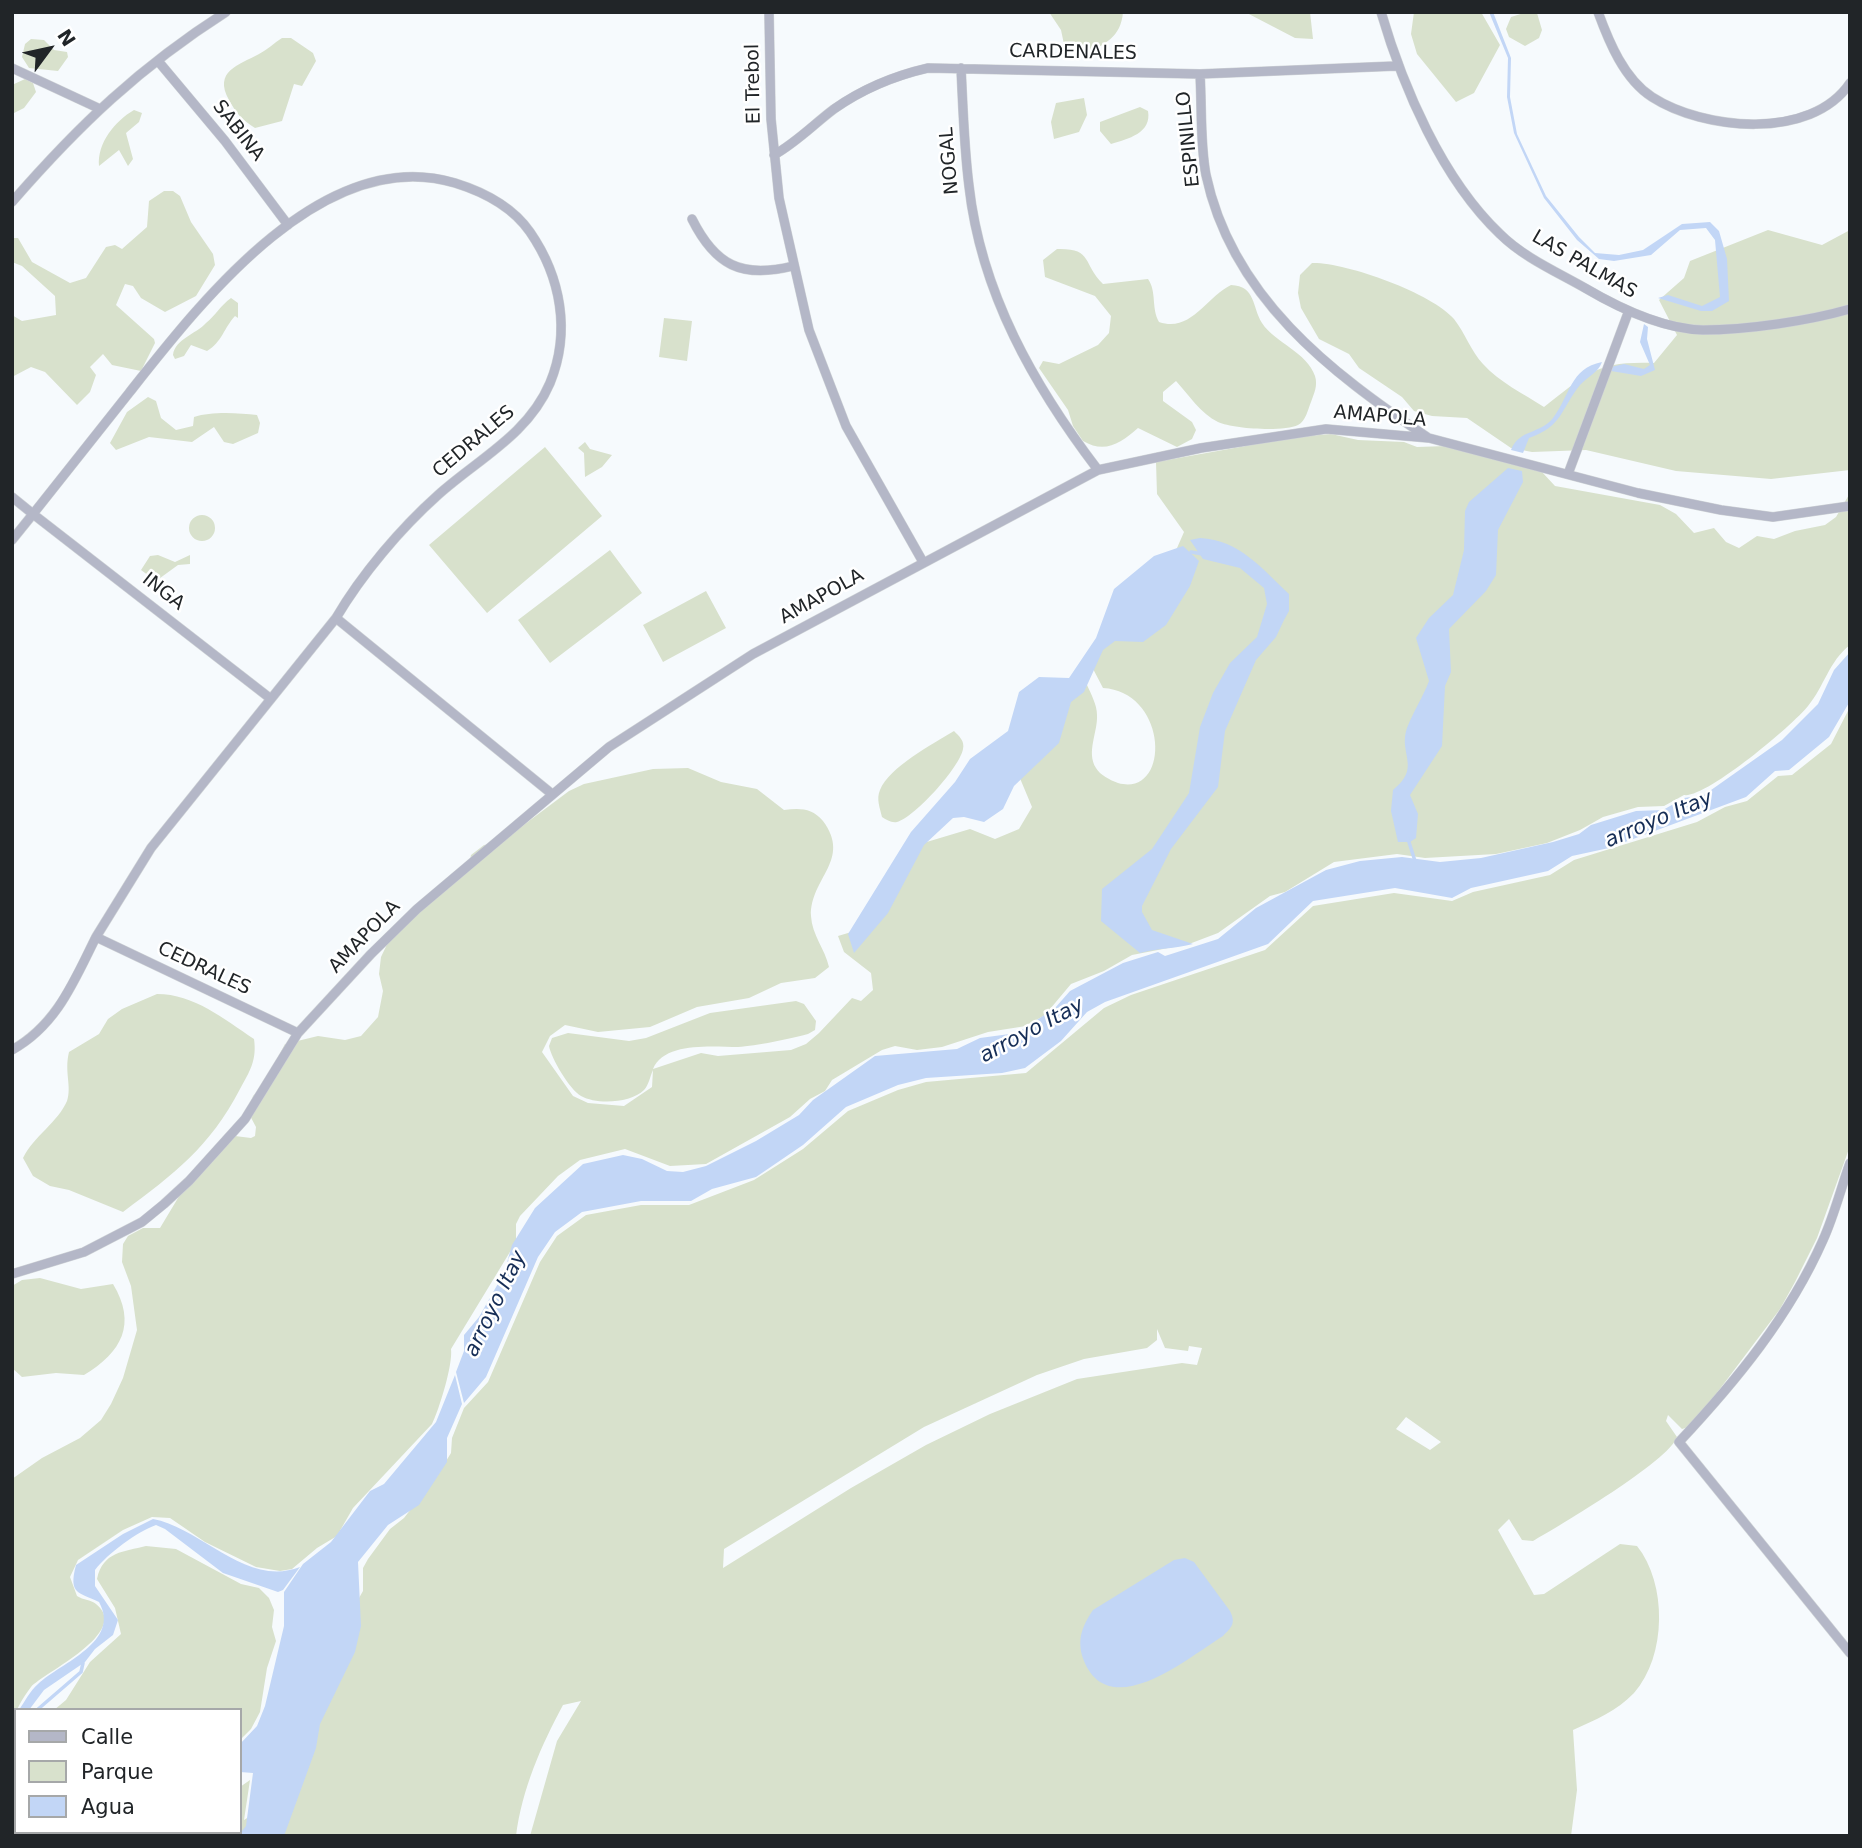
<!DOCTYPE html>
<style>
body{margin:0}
#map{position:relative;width:1862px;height:1848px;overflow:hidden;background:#f6fafd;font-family:"DejaVu Sans",sans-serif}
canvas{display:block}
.frame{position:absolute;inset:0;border:14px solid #212528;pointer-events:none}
.legend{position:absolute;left:14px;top:1708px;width:228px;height:126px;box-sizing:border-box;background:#fff;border:2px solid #a6a8a9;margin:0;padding:9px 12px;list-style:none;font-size:21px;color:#212528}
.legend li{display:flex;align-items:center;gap:14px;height:35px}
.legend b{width:35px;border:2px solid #a6a8a9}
.north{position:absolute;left:14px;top:14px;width:70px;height:70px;-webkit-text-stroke:5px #fff;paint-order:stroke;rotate:57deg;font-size:19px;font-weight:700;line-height:28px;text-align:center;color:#212528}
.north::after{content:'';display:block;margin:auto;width:24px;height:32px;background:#212528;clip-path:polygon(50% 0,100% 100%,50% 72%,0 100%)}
</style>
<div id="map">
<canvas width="1862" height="1848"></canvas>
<div class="frame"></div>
<ul class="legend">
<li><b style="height:9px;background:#b4b7c7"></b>Calle</li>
<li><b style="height:19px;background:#d8e1cc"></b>Parque</li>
<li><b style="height:19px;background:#c2d6f6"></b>Agua</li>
</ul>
<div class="north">N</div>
</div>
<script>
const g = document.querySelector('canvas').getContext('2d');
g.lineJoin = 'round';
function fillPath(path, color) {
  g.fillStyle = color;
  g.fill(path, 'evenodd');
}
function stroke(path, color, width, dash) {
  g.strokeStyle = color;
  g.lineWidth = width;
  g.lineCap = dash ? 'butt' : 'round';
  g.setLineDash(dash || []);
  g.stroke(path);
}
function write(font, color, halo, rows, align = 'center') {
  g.font = font + ' "DejaVu Sans",sans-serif';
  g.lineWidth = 5;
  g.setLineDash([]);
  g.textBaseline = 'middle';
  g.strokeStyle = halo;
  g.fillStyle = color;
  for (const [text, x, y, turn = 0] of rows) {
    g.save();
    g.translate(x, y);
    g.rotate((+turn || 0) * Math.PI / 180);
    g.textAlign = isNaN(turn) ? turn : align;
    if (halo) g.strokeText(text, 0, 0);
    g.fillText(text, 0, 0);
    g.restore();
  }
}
const green = new Path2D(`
 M1049,12H1123C1121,38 1104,44 1084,55L1065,49L1061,30Z
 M1245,12H1310L1313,39L1295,38Z
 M1414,12H1481L1500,45L1474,93L1456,102L1417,54L1411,34Z
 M1527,12L1537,13L1542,30L1539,38L1525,46L1509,37L1506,29L1511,17Z
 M282,38H291L313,53L316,61L302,86L294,84L282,121L255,128C242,120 236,113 229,100C213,71 239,65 259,54C267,50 274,43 282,38Z
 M31,39L44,40L54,50L67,52L68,57L58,71L29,68L22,57L25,44Z
 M25,79L33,83L36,92L24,108L12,114V85Z
 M1084,98L1087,115L1079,132L1054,139L1051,122L1056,103Z
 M1140,107L1148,111C1152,133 1128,139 1111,144L1100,131V122Z
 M134,110L142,113L139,122L126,133L133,159L128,166L119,150L99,166C97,143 115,121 134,110Z
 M164,191H173L180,196L191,222L213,254L215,265L196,296L165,312L141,298L133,286L125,284L116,305L154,339L155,343L141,371L112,365L103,354L90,367L96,375L90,392L77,405L45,372L31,367L12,377V315L22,321L56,315L55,296L22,266L12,262V238H18L32,262L70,283L86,278L106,247L115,245L122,249L147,227L149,201Z
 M1768,230L1822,245L1850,230V470L1771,479L1676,471L1586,450L1532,452L1511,448L1467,418L1432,416L1414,411L1402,397L1359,368L1349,354L1319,339L1301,308L1298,293L1300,275L1312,263C1345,262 1432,293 1454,319C1465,333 1471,351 1483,364C1499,382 1524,394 1544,407C1588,373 1596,361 1654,363L1677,335L1659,300L1684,278L1690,261Z
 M1057,249C1093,248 1082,263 1103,284L1148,279C1157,292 1151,308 1159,322C1191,333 1206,297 1231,285C1256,286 1252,307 1262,323C1275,343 1307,352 1315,376C1318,386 1314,393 1311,402C1308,409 1306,421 1298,425C1284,432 1233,429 1218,422C1201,414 1188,394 1176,381L1163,392V401L1192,422L1196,430L1192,439L1177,447L1138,428C1121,443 1105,454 1083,441L1073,426L1068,410L1039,368L1043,361L1059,364L1098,345L1109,333L1111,316L1095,296L1045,277L1043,260Z
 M231,298L238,303V318L235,316C224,328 222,342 207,351L191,345L184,356L175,359L173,355C175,339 196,334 206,323C216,315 220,306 231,298Z
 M664,318L692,321L687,361L659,357Z
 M148,397L156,401L161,418L176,430L193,426L194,417C212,411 239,413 257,415L260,423L258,433L233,444L224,442L214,427L192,442L149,437L116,450L110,443L127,412Z
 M1331,434L1358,440L1404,442L1417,447L1447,446L1542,472L1555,486L1660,505L1676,514L1694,533L1714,528L1726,542L1739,548L1757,536L1774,539L1795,531L1825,525L1836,517L1850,493V645C1829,661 1824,687 1808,706C1792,726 1705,799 1684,795L1664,806L1638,807L1603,817L1580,830L1547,843L1496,854L1425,858L1397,854L1334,862L1285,892L1270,896L1218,933L1189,944L1132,955L1104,971L1071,984L1045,1015L1026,1026L988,1032L942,1047L917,1050L895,1046L882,1050L832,1080L825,1091L810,1099L790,1117L706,1164L670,1166L625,1149L580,1160L558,1176L520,1216L516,1224V1242L451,1349C453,1365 439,1410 432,1424L353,1508L337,1536L317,1548L292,1569L280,1571L256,1567L205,1542L170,1518L152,1517L123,1530L78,1560L70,1577L77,1596C83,1600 92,1600 96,1604C132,1632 43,1673 31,1687C22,1699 15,1711 12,1724V1479L42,1458L80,1438L101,1420L111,1404L123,1378L137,1330L131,1286L122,1262L123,1244L128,1236L143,1228H160L187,1183L235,1136L251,1138L255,1136L256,1127L248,1112L253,1096L264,1084L285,1044L318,1036L345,1040L361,1036L378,1017L383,991L379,974L381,957L392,934L468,871L471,855L484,845L501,842L569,791L584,784L653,769L688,768L721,782L757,789L784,810C800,808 812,808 823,821C852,860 810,878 811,916C812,935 825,949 829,967L815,978L781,983L749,998L697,1007L650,1027L598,1032L565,1025L550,1036L542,1052L573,1096L588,1103L624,1106L652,1087L653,1070C650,1076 649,1085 644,1090C631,1103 597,1105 581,1096C570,1090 551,1058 549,1046L552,1038L568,1033L629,1041L646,1038L710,1013L796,1001L804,1004L816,1021L815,1030L808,1034C789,1039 756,1046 738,1047C715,1047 664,1041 653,1069L701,1053L718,1056L791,1050L806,1044L819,1033L852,998L861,1001L873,990L871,973L844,952L838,936L858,930L920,844L970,829L995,839L1019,829L1032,807L1019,776L1078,683L1087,685C1091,694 1097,705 1097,715C1098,732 1086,752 1096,768C1100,775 1110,780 1118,783C1171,798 1169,692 1103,688L1091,665L1177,548L1184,532L1157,494L1156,462L1296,437Z
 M585,442L590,449L612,455L602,467L585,477L584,453L578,448Z
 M545,447L602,516L487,613L429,545Z
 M189 528a13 13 0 1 1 26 0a13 13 0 1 1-26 0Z
 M610,550L642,593L550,663L518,620Z
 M158,555L175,562L190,555V564L178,565L156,581L141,570L150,556Z
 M706,591L726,628L663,662L643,625Z
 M1850,707V1146L1817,1238L1795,1282L1780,1309L1692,1426L1682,1429L1668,1415L1666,1421L1677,1437C1669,1461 1559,1526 1533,1541L1522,1540L1509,1519L1498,1530L1534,1595L1544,1594L1620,1544L1637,1546C1667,1583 1667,1656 1634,1693C1617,1711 1595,1720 1573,1730L1577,1790L1571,1836H530L557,1741L581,1701L563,1705C541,1746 522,1789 516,1836H148L153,1832H240V1787L250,1780L244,1820L258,1811L333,1621L359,1598L363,1591V1568L368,1559L390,1529L404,1518L438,1474L451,1453L452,1438L464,1408L488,1382L540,1262L557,1236L586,1215L641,1205H689L754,1180L803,1149L848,1111L898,1090L926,1082L1026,1073L1104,1008L1131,995L1265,950L1313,906L1394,893L1452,901L1473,892L1550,875L1574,860L1697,822L1725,807L1747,801L1778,776L1792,775L1831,744ZM1157,1329L1165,1348L1188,1351L1189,1346L1202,1348L1197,1365L1182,1363L1077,1379L990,1414L926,1445L851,1488L723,1568L724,1549L924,1427L1037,1375L1084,1359L1147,1348L1157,1340ZM1406,1417L1441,1442L1430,1450L1396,1429Z
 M954,731C959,736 965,741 963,749C960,767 915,817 897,822C891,823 887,820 882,817C880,808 876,799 880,790C889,767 933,744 954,731Z
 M157,994C194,994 224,1019 254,1039C257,1060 250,1071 240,1089C209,1148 175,1173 123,1212L69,1190L50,1186L33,1176L23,1158C34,1136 58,1122 67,1101C72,1086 64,1072 69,1052L99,1034L108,1019L122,1009Z
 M40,1278L81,1289L113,1284C137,1324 122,1352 84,1375L56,1373L22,1377L12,1368V1286L22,1280Z
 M146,1546L176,1549L241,1584L259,1588L269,1598L274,1610L272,1627L276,1641L267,1668L260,1712L251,1729L240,1740V1710H54L66,1700L90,1662L121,1634L115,1608L97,1579C103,1551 124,1552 146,1546Z
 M16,1744V1832H95L93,1836H12V1747Z`);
const water = new Path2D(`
 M1489,12H1493L1511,58L1510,97L1517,134L1546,196L1579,237L1595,253L1619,255L1643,250L1682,224L1710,222L1719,231L1727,259L1729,301L1712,311H1701L1658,298L1668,295L1702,306L1720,297L1715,240L1706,228L1680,230L1651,255L1614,261L1599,259L1577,240L1544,198L1514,133L1507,97L1508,58Z
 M1644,324L1648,327L1647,339L1655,370L1641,376L1611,371V367L1624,364L1644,369L1650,365L1640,342Z
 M1602,362C1598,373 1588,376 1580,385C1560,410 1563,426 1529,438L1523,453L1511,450C1519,429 1541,434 1553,418C1570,396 1570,368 1602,362Z
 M1508,468L1522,471L1523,482L1498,530L1496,575L1486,591L1449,629L1451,672L1445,686L1442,746L1410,795L1418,814L1416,838L1410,842H1398L1391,811L1393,790C1422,767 1398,754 1407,728C1413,712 1423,697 1429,681L1416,638L1429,618L1453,595L1464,550L1465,511L1469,502Z
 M1200,538C1240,540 1262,569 1289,594V611L1284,620L1276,637L1256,660L1225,731L1218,787L1171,849L1142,906V912L1152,930L1193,944C1175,949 1157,948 1140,953L1101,921L1102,889L1152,849L1189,793L1200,727L1213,693L1230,663L1257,637L1267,604L1264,588L1240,568L1203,559L1190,540Z
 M1183,546L1199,561L1190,586L1166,625L1143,642L1115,641L1103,650L1084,692L1071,702L1059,743L1014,786L1003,809L984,822L964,817L953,818L924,845L888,913L854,953L848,934L911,832L955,782L970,759L1008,731L1019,692L1039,677L1069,678L1096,638L1114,589L1154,556Z
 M1850,652V701L1829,737L1789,770L1775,771L1746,797L1609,848L1572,856L1548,871L1471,888L1452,898L1395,888L1313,901L1268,944L1105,1002L1087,1012L1061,1041L1025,1068L1002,1073L926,1078L898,1085L846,1107L803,1145L756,1177L712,1189L691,1201H641L582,1212L555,1232L538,1257L486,1377L464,1403L456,1372L464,1351V1335L479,1317L504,1273L512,1245L535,1208L583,1164L623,1155L642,1159L667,1171L683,1172L706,1166L756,1141L799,1115L813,1100L875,1056L957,1049L980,1038L1017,1033L1055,1008L1070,991L1123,963L1158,952L1165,956L1218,939L1256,908L1326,870L1360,861L1402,857L1440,862L1481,858L1553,842L1579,834L1591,825L1636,811L1663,810L1684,798L1704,795L1782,740L1818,704L1834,670Z
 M455,1375L462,1404L447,1438V1462L419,1505L388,1525L358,1562L361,1626L355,1652L320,1724L316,1748L284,1836H238L246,1826L253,1773L240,1772V1744L257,1726L265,1706L284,1626V1592L303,1564L331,1542L370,1491L384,1484L436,1422Z
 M153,1519C202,1528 246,1588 300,1567L283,1590L278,1592L223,1573L165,1529L156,1525C137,1532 108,1553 95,1570V1586L118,1620L113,1635L95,1649L85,1662L44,1690L29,1710H19C25,1701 30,1691 38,1684C62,1662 121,1642 99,1602C79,1592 68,1595 76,1565L123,1534Z
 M1185,1558L1194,1562L1230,1611C1236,1623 1232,1627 1223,1636C1189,1657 1110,1724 1084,1661C1076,1641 1082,1626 1093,1610L1174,1560Z`);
const stream = new Path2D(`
 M1191,552L1203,554
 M1408,839L1415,861
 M37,1710L81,1672L83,1663`);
const street = new Path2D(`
 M769,12L771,119L779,198L809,330L846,426L923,562
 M1381,12C1403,87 1442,179 1500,234C1523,257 1557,272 1585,288C1619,308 1662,329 1703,330C1747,330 1808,321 1850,309
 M1598,12C1609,42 1624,79 1652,97C1703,130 1811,141 1850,83
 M158,61L225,141L288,225
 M12,68L98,108
 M961,68C963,107 964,147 969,186C981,293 1034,386 1098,470
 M1200,74C1202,107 1200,144 1206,175C1232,297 1330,372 1427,437
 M774,155C797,142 814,124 834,109C864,88 893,76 928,68L1200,74L1396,66
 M12,202C79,125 140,67 226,12
 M692,219C715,265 741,279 793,266
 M1568,474L1628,313
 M12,497L33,514C65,474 97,433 129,393C200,303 323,143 455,183C484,192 512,206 530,232C561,277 571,332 550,383C528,435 478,459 438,495C400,529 362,574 336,618L151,848L96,937
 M12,540L33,514L271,699
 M336,618L552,794
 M12,1050C57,1025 74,981 96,937L298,1033
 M1850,1163C1841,1188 1834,1216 1823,1240C1789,1317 1736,1381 1679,1442L1850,1653
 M12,1274L84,1252L142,1222L164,1204L189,1181L245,1119L298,1033L371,954L417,909L609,747L753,654L1098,470L1201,448L1326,429L1429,438L1638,493L1721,510L1773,517L1850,506`);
const streetNames = [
 ["CARDENALES",1073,53,1],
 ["El Trebol",754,84,-91],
 ["SABINA",238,131,52],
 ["ESPINILLO",1189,139,-96],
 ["NOGAL",950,161,-95],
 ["LAS PALMAS",1584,265,30],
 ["AMAPOLA",1380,417,5],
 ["CEDRALES",474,442,-40],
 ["INGA",163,592,38],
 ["AMAPOLA",822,597,-29],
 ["AMAPOLA",365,937,-46],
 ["CEDRALES",204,969,25]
];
const waterNames = [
 ["arroyo Itay",1659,820,-23],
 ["arroyo Itay",1032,1031,-28],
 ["arroyo Itay",496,1304,-64]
];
fillPath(green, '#d8e1cc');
fillPath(water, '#c2d6f6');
stroke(stream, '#c2d6f6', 3.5);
stroke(street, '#d0d4d7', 10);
stroke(street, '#b4b7c7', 9);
write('19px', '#212528', '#fff', streetNames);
write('italic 21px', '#152d56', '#fff', waterNames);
</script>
